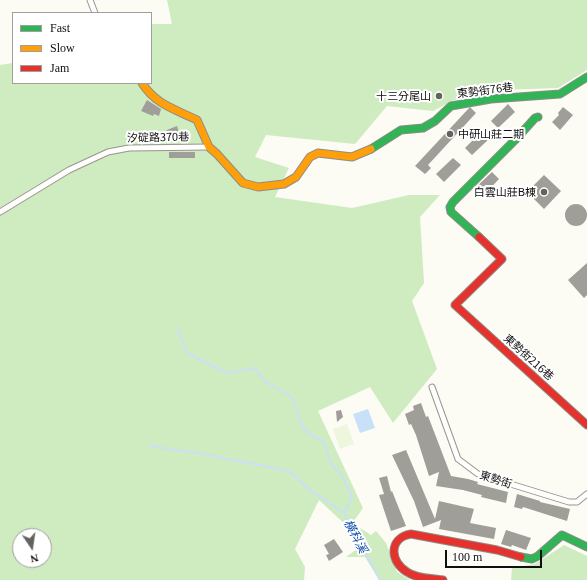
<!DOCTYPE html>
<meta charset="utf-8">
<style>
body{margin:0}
#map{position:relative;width:587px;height:580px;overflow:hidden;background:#fcfbf4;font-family:Georgia,serif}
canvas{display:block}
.legend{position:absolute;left:12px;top:12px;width:140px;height:72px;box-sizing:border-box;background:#fff;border:1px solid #9f9f9f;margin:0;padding:5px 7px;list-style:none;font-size:12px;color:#0f0f0f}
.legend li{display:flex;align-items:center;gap:8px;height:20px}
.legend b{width:20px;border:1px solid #9f9f9f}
.north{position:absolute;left:12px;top:528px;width:40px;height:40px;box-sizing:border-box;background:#fff;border:1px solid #9f9f9f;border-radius:50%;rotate:167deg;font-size:11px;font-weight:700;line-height:16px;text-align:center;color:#0f0f0f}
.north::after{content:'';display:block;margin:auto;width:14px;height:18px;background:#62625f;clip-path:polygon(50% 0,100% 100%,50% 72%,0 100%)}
.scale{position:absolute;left:445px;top:550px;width:97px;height:18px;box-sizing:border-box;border:2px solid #0f0f0f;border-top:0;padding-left:5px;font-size:12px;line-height:14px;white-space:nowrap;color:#0f0f0f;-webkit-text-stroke:3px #fff;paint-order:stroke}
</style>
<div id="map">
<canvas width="587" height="580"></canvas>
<ul class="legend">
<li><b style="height:5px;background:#30b455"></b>Fast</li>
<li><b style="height:5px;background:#ff9f0a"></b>Slow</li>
<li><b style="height:5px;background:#e5322d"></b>Jam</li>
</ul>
<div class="north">N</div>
<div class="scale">100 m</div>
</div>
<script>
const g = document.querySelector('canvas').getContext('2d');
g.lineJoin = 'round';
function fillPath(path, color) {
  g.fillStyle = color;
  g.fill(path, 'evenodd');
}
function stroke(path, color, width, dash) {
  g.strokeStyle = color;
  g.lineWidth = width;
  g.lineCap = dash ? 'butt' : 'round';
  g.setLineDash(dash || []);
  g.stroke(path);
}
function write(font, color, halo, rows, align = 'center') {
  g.font = font + ' Georgia,"Noto Sans TC",serif';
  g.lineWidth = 4;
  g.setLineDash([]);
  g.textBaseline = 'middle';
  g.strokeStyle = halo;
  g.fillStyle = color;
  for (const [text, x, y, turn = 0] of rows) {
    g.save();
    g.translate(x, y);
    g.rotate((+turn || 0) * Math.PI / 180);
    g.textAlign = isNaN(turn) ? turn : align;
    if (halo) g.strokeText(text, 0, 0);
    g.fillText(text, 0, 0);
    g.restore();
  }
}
const forest = new Path2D(`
 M167,0H587V70L558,88L500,90L454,100L433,111L387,106L355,144L266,135L255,157L289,168L275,197L352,208L409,195H440L420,217L424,283L412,301L437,369L393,423L370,387L318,411L363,508L349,528L319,500L295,549L305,567L304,580H0V65L13,63V83H151V24H172ZM20,536H44V560H20Z
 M360,528L371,535L376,531L386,543L397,572L410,580H379L365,557H346L364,544Z
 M564,545L587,556V580H511L512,568L535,564Z`);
const pitch = new Path2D(`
 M347,424L354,444L340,449L333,429Z`);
const water = new Path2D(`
 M368,409L375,428L360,433L353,414Z`);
const stream = new Path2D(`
 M178,328L186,352L227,373L254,368L266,382L292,397L302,426L309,434L324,442L331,464L343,477L352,498L344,513L380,580
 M150,446L203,454L289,471L306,487L344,513`);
const building = new Path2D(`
 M147,100L161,109L159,116L154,114L153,116L141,111Z
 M508,104L515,112L498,128L491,121Z
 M470,107L476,113L428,165L431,168L425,174L415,166Z
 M563,107L573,115L560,130L552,122L559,115L558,113Z
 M177,126L180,137L174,136L165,133L167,130Z
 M482,131L489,139L472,155L465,148Z
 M169,152H195V158H169Z
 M453,158L461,165L444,182L436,174Z
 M492,172L499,179L483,196L475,188Z
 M544,175L561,191L544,209L527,192Z
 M565 215a11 11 0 1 1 22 0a11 11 0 1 1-22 0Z
 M587,263V295L584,298L568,280Z
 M421,403L426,417L428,416L451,476L468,479L478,482L477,484L508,492L506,503L481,497L482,495L463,490L436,486L439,472L429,476L416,435L411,424L409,425L405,414L414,410L413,406Z
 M341,410L343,417L337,422L336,411Z
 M406,450L435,519L439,501L474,509L470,523L496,528L494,539L439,529L441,520L423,527L414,501L392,455Z
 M387,476L391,492L392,491L406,526L391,531L379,495L384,494L379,478Z
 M517,494L540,501V502L570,509L567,521L523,507L522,509L514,507Z
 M506,530L531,538L526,550L512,545L511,547L501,544Z
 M334,539L343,552L329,561L326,555L329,554L324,545Z`);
const street = new Path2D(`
 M90,0L95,13
 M0,212L69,170L108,152L129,148L209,147
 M432,387L458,459L478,474L569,502H577L587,494`);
const fast = new Path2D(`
 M371,149L401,130L423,128L435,121L451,106L491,99L560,94L587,77
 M479,237L451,212L450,207L453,202L517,138L535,118L538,117
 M521,557L532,559L538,556L562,535L587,547`);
const slow = new Path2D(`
 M142,83C156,105 175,109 197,120L209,147L217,154L243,183L258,187L284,184L296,177L310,157L318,153L352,157L371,149`);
const jam = new Path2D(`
 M479,237L502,259L455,305L587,425
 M443,580C431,578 417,579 407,572C390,562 388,538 411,534L497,550L521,557`);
const markers = [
 [439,96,4,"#62625f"],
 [450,134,4,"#62625f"],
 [544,192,4,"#62625f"]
];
const streetNames = [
 ["東勢街76巷",485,90,-7],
 ["汐碇路370巷",158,137,-1],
 ["東勢街216巷",529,357,42],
 ["東勢街",496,479,18]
];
const poiNames = [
 ["十三分尾山",431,96],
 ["中研山莊二期",458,134,"left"],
 ["白雲山莊B棟",536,192]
];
const waterNames = [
 ["橫科溪",356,536,62]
];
fillPath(forest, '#cfebc0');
fillPath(pitch, '#ecf7dd');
fillPath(water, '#c8e0f8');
stroke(stream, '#c8e0f8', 2);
fillPath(building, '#9f9e99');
stroke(street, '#969592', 7);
stroke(fast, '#8c8c89', 9);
stroke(slow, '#8c8c89', 9);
stroke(jam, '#8c8c89', 9);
stroke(street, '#fffefd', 5);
stroke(fast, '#30b455', 7);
stroke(slow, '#ff9f0a', 7);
stroke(jam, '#e5322d', 7);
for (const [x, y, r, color] of markers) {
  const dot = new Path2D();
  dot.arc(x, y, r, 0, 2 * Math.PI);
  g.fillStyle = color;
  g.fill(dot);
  stroke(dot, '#fff', 1.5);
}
write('11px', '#0f0f0f', '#fff', streetNames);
write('11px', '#0f0f0f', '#fff', poiNames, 'right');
write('italic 12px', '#104ea8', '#fff', waterNames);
</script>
